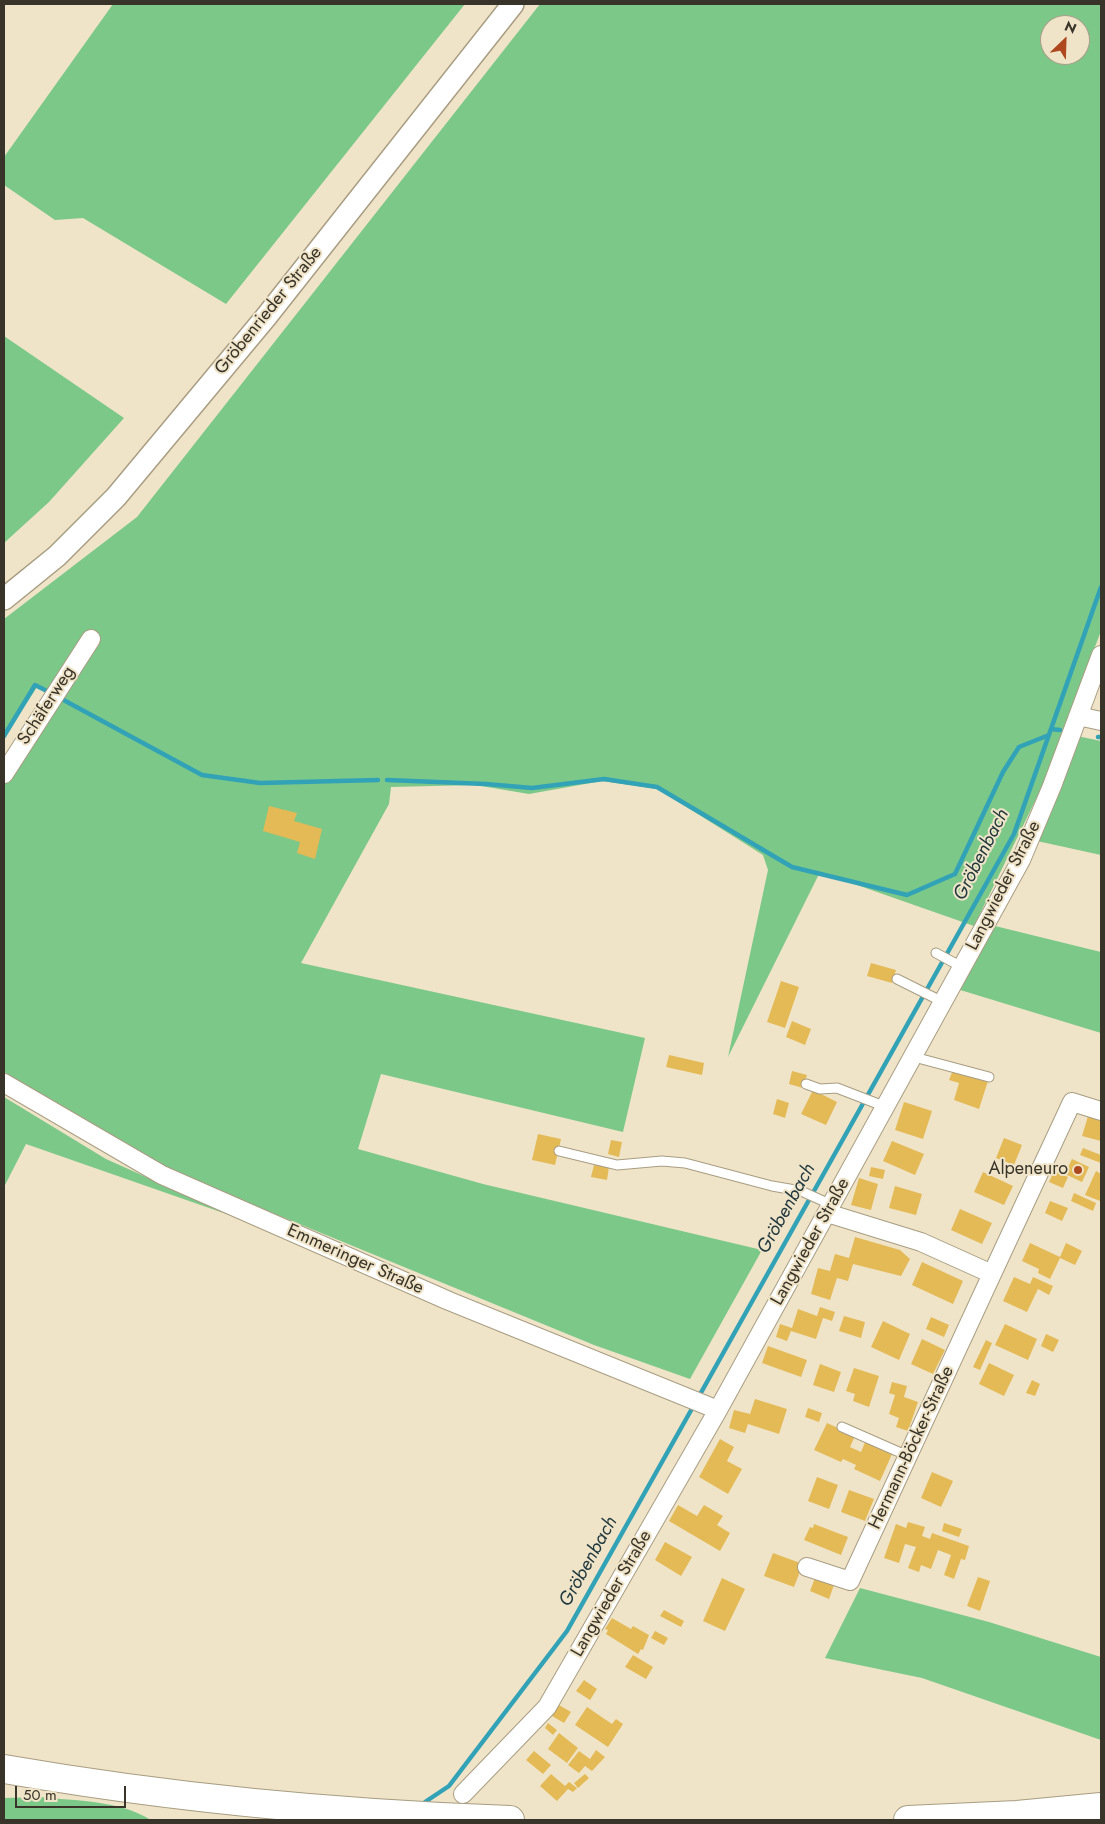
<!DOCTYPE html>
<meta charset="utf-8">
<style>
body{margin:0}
#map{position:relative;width:1105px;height:1824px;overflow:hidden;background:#f0e4c8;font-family:Jost,sans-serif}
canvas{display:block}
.frame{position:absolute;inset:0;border:5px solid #393429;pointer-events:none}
.north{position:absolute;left:1040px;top:15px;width:50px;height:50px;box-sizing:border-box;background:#f0e4c8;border:1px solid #a79e88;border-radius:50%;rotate:24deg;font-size:14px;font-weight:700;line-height:20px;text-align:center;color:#393429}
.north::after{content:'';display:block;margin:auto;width:18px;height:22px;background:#ae481e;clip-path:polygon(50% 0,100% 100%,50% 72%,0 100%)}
.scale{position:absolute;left:15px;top:1786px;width:111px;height:22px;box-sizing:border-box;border:2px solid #393429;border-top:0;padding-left:6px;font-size:15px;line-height:18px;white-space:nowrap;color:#393429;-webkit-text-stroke:4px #f0e4c8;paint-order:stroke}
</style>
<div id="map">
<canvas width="1105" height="1824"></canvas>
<div class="frame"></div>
<div class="north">N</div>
<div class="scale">50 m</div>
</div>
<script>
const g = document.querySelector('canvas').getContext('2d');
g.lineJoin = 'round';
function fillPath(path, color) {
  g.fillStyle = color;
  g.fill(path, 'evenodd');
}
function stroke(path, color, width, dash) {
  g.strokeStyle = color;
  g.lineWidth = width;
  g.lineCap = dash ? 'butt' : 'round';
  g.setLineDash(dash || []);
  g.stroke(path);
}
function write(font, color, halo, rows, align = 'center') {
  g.font = font + ' Jost,sans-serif';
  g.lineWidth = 4;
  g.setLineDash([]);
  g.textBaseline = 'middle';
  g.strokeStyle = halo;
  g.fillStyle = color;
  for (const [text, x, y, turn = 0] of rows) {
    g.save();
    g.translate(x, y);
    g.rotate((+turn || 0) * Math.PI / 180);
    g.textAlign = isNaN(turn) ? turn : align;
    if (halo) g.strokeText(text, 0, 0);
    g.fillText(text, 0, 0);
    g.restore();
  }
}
const green = new Path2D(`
 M113,4H465L226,304L83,218L55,220L4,185V157Z
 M540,4H1101V631L1041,789L974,926L820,872L728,1057L768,870L763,855L658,789L602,781L529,794L475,785L391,787L389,804L301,963L645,1038L623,1132L381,1074L358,1149L483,1184L762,1250L690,1379L594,1345L158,1166L4,1072V782L60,702L37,687L4,738V619L137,517ZM1050,25H1080V55H1050Z
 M4,336L124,418L49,502L4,543Z
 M1077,736L1101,741V855L1037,841Z
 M991,925L1101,952V1033L957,989Z
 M4,1097L106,1159L235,1217L26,1144L4,1187Z
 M860,1588L989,1622L1101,1657V1740L922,1678L825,1658Z
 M40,1797C76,1801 119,1800 151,1820H4V1798Z`);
const stream = new Path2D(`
 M58,697L202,775L260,783L378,780
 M1051,729L1060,730
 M4,736L35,685L51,693
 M1098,737H1101
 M387,780L486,784L532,788L604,779L657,787L792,867L907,895L955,874L1003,772L1019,747L1049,735
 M698,1398L1014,834L1101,587
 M425,1802L449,1786L567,1631L694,1405`);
const building = new Path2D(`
 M269,806L297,813L294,821L322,829L315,859L297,853L300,842L263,831Z
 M871,963L896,970L892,983L867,976Z
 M781,981L799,987L785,1028L767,1022Z
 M792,1021L811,1029L805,1045L786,1037Z
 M669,1055L704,1063L702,1075L666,1067Z
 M953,1070L988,1081L979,1109L954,1100L959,1083L949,1080Z
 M792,1071L807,1075L803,1088L789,1084Z
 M813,1090L837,1102L826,1125L801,1114Z
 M777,1099L789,1103L785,1118L773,1114Z
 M904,1102L932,1111L923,1139L895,1130Z
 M1089,1113L1101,1116V1141L1082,1136Z
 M538,1134L561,1139L555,1165L532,1160Z
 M1004,1138L1022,1145L1014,1165L996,1158Z
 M611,1140L622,1142L619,1157L608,1154Z
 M892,1141L924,1154L915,1175L883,1161Z
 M1083,1148L1101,1155V1163L1080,1155Z
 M1072,1159L1089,1167L1082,1182L1065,1174Z
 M594,1165L609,1167L607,1180L591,1177Z
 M871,1167L885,1170L883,1179L869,1176Z
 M1054,1171L1068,1177L1063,1188L1049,1182Z
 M1096,1171L1101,1174L1100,1201L1085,1195Z
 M983,1172L1013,1186L1004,1205L974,1192Z
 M859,1178L878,1184L871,1210L851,1205Z
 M895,1186L922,1194L916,1215L889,1208Z
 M1074,1193L1096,1203L1093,1211L1071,1201Z
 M1050,1201L1068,1208L1062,1221L1045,1213Z
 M960,1209L992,1223L982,1244L951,1230Z
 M855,1237L900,1250L910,1259L901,1276L853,1264L848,1281L837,1278L830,1300L811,1294L818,1268L830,1271L835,1254L849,1258Z
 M1030,1243L1060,1257L1066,1243L1082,1251L1075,1265L1060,1258L1050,1279L1038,1273L1039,1269L1022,1261Z
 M922,1262L963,1281L953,1304L912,1285Z
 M1014,1277L1030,1284L1033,1277L1053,1286L1049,1295L1038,1289L1027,1312L1003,1301Z
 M820,1307L835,1312L832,1321L823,1318L816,1339L791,1331L787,1341L776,1337L780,1324L792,1328L798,1309L817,1316Z
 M844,1316L865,1322L861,1338L839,1331Z
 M931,1317L949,1325L944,1337L926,1329Z
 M883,1321L910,1334L899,1360L871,1347Z
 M1005,1324L1037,1339L1028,1360L995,1345Z
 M1046,1334L1059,1340L1053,1352L1041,1346Z
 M922,1339L945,1350L933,1374L911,1364Z
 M986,1340L992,1343L980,1370L973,1367Z
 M768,1346L807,1360L801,1377L762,1363Z
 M989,1363L1014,1375L1004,1396L979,1384Z
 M820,1364L841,1372L834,1392L813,1385Z
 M854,1368L879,1376L869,1407L853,1401L855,1394L846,1391Z
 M1032,1380L1040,1384L1035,1396L1026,1393Z
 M892,1382L907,1386L904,1397L918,1402L908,1431L896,1427L899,1418L889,1414L895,1395L889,1393Z
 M755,1399L787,1409L779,1434L748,1424L745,1433L729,1428L734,1410L750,1414Z
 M808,1408L822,1413L819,1422L805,1417Z
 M827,1423L855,1436L850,1447L861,1452L866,1440L893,1452L880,1481L854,1469L856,1465L843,1459L841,1462L814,1450Z
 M720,1439L734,1447L727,1461L742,1469L728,1494L699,1477Z
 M932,1472L953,1481L941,1507L921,1498Z
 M817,1477L838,1485L829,1509L808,1501Z
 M849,1490L874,1499L865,1521L841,1512Z
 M678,1505L697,1516L704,1505L723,1516L717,1525L730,1533L720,1551L669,1521Z
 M908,1522L925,1527L922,1536L930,1539L932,1533L969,1546L965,1560L961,1559L954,1579L944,1575L951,1555L938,1550L931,1569L921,1565L919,1572L908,1568L916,1547L905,1544L899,1563L884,1558L896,1524L906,1528Z
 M944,1523L962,1529L959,1537L942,1531Z
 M814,1524L848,1537L841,1555L804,1540L810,1527L813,1528Z
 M665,1542L692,1557L681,1576L655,1560Z
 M773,1553L803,1564L794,1587L764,1576Z
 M978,1577L990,1581L980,1611L967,1606Z
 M722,1578L745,1589L725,1631L703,1621Z
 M815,1578L834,1585L829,1599L810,1591Z
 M664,1610L684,1621L681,1627L660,1616Z
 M612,1618L631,1629L633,1626L649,1635L643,1650L641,1649L638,1654L606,1634L608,1630L605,1629Z
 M655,1631L668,1638L664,1645L651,1638Z
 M633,1655L653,1667L646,1679L625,1667Z
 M584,1680L597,1689L590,1700L576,1691Z
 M559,1705L571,1712L564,1723L552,1716Z
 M587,1707L612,1724L616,1719L623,1724L608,1747L575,1725Z
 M548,1723L557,1730L553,1735L545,1728Z
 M559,1733L578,1748L567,1763L548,1749Z
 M596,1750L605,1757L592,1771L585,1766L579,1773L568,1765L579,1751L590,1759Z
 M534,1751L551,1765L543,1774L526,1760Z
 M551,1774L565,1786L569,1782L577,1788L573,1792L568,1789L557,1801L540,1786Z
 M585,1774L589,1778L578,1788L574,1783Z`);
const service = new Path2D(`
 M936,953L962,967
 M897,979L943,1002
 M914,1057L989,1077
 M806,1084L820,1089L837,1088L886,1107
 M559,1151L617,1165L662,1161L685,1163L772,1186L801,1191L832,1205
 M842,1427L908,1456`);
const minor = new Path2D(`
 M1078,716L1101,721
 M4,774L91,639
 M4,1083L162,1175L449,1301L718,1410
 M827,1213L921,1242L992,1274L1072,1102L1101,1111
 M807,1567L850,1581L992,1274
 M463,1794L547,1707L718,1410L1021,860L1052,786L1101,655`);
const tertiary = new Path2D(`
 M4,599L57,556L116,497L266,317L513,4`);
const trunk = new Path2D(`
 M4,1769C171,1798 341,1814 510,1820
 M908,1820L1017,1815L1101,1807`);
const markers = [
 [1078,1170,5,"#ae481e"]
];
const streetNames = [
 ["Gröbenrieder Straße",269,311,-51],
 ["Schäferweg",47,706,-57],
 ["Langwieder Straße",1004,886,-63],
 ["Langwieder Straße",811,1242,-61],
 ["Emmeringer Straße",355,1260,24],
 ["Hermann-Böcker-Straße",912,1448,-65],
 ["Langwieder Straße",612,1594,-60]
];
const poiNames = [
 ["Alpeneuro",1068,1170]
];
const waterNames = [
 ["Gröbenbach",982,855,-63],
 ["Gröbenbach",787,1209,-61],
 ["Gröbenbach",589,1562,-61]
];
fillPath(green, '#7cc889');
stroke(stream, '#32a2b7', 4.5);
fillPath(building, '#e3ba56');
stroke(service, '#a89d82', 11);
stroke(minor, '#a89d82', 20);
stroke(tertiary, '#a89d82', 24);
stroke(trunk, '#a89d82', 30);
stroke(service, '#fff', 9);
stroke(minor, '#fff', 18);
stroke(tertiary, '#fff', 21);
stroke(trunk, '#fff', 28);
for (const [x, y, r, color] of markers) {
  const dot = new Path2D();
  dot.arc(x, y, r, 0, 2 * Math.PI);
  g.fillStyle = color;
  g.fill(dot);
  stroke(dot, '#f0e4c8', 2);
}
write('18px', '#393429', '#f0e4c8', streetNames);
write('18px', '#393429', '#f0e4c8', poiNames, 'right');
write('italic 19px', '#223a3f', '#f0e4c8', waterNames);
</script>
